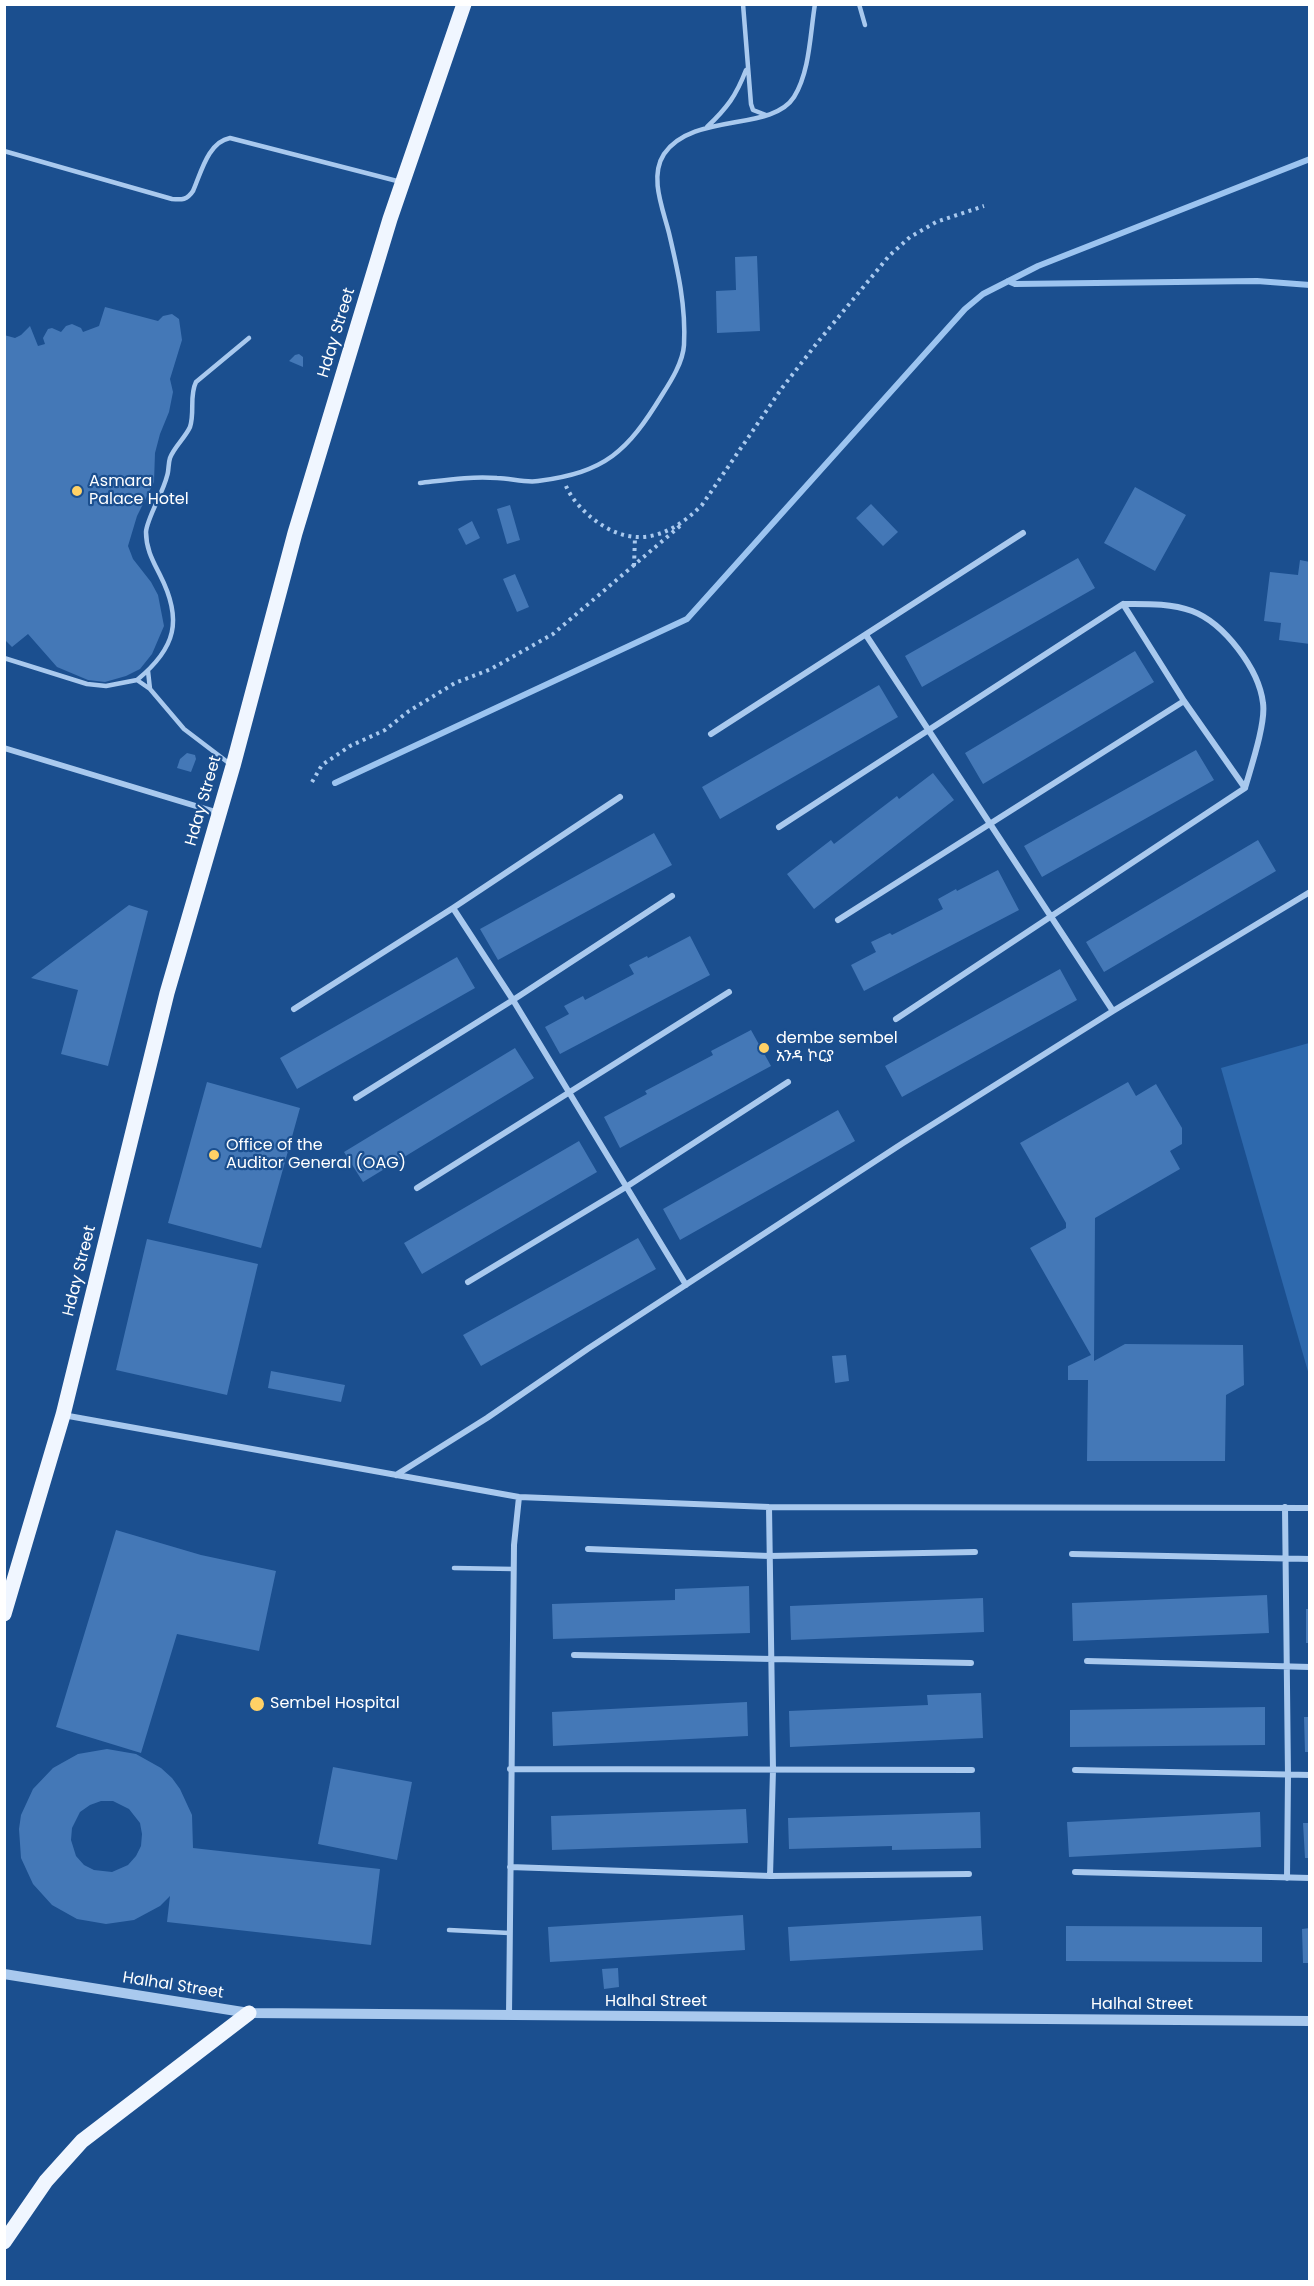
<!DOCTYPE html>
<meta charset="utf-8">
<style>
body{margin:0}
#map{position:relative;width:1314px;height:2286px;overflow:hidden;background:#1b4f8f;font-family:Poppins,sans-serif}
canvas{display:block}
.frame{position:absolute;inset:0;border:6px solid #fff;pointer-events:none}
</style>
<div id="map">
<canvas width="1314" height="2286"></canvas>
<div class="frame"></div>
</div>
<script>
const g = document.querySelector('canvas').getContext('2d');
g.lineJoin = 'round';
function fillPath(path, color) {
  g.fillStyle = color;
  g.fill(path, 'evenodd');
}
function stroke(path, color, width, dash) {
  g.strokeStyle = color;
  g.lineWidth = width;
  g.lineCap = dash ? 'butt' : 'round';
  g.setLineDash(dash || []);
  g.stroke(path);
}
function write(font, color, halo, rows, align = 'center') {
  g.font = font + ' Poppins,"Noto Sans Ethiopic",sans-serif';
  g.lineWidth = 4.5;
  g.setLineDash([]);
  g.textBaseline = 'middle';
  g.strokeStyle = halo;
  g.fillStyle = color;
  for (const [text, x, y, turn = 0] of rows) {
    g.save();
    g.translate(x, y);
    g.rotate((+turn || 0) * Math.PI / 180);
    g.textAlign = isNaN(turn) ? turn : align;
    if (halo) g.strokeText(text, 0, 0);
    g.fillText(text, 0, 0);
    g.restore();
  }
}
const green = new Path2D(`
 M1309,1043H1310L1309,1375L1221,1068Z`);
const stream = new Path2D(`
 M1008,281L1015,284L1257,281L1310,285
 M335,783L687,619L965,309L983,294L1038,266L1310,159`);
const building = new Path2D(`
 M757,256L760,331L717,333L716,291L736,290L735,257Z
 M105,307L158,321L163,316L172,314L179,319L182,340L170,379L173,392L169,412L160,434L155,453L154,482L137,516L128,546L133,559L151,582L158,595L164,626L152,654L140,669L126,676L105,682L88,680L57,667L28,634L12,647L4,639V335L15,338L21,335L30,326L38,346L45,344L43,338L48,329L52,328L61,332L66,326L72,324L81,328L83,332L99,326Z
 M299,354L303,357V367L289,361L295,355Z
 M1135,487L1186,515L1155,571L1104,543Z
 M871,504L898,532L883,546L856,518Z
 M510,505L520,540L507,544L497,509Z
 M472,521L480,538L466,545L458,529Z
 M1078,558L1095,588L922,687L905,656Z
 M1300,560L1310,562V644L1279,640L1281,623L1264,621L1270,572L1298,575Z
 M515,574L529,607L517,612L503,579Z
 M1135,651L1154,682L983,784L965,753Z
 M879,685L898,717L720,819L702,787Z
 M1196,750L1214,780L1042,877L1024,846Z
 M187,753L195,755L196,759L191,772L177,768L180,759Z
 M933,773L954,800L814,909L787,874L831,840L834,844L897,796L899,799Z
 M654,833L672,865L498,960L480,929Z
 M1258,840L1276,871L1104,972L1086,942Z
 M998,870L1019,910L864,991L851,965L876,952L871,942L890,933L892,935L943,909L938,899L956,889L957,891Z
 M129,905L148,911L108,1066L61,1054L78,990L31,978Z
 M690,936L710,975L560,1054L545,1027L569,1014L564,1006L583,996L585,1000L634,974L629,965L647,956L648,958Z
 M457,957L475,988L297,1089L280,1058Z
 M1060,969L1077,1000L902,1097L885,1066Z
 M751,1030L771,1066L620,1148L604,1117L647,1094L645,1091L713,1055L711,1051Z
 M515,1048L534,1078L363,1182L344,1152Z
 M207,1082L300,1108L261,1248L168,1223Z
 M1128,1082L1136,1096L1156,1084L1182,1128V1144L1170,1151L1180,1169L1095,1218L1094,1361L1125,1344L1243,1345L1244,1385L1226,1395L1225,1461H1087L1088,1380H1068V1366L1091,1355L1030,1248L1066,1228V1223L1020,1143Z
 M838,1110L855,1141L680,1240L663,1209Z
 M579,1141L597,1172L422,1274L404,1243Z
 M638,1238L656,1269L481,1366L463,1335Z
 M147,1239L258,1264L227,1395L116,1370Z
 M846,1355L849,1381L835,1383L832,1356Z
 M271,1371L345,1385L341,1402L268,1388Z
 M116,1530L201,1555L276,1571L259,1651L177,1634L141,1753L56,1727Z
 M749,1586L750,1633L553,1639L552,1604L675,1600V1589Z
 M1267,1595L1269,1633L1073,1641L1072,1603Z
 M983,1598L984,1632L791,1640L790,1606Z
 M1306,1609H1310V1643H1306Z
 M981,1693L983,1738L790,1747L789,1711L928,1705L927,1695Z
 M747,1702L748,1736L553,1746L552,1712Z
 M1265,1707V1745L1070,1747V1710Z
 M1304,1717H1310V1752H1305Z
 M107,1749L136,1754L161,1768L172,1778L180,1789L192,1815L193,1848L380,1869L371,1945L167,1922L170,1896L160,1906L134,1920L106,1924L77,1919L52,1905L33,1884L21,1858L19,1829L21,1815L33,1789L53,1768L78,1754ZM101,1801H113L129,1809L140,1823L142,1834L141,1846L136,1856L128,1865L112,1872L94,1870L84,1865L76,1856L71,1840L72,1828L80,1812L90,1805Z
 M333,1767L412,1782L397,1860L318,1844Z
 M746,1809L748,1843L552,1850L551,1816Z
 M980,1812L981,1848L892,1850V1846L789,1849L788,1818Z
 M1260,1812L1261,1847L1069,1857L1067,1822Z
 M1303,1823H1310V1858H1305Z
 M743,1915L745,1950L550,1962L548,1927Z
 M981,1916L983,1950L790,1961L788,1927Z
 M1066,1926L1262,1927V1962L1066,1961Z
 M1310,1928V1963H1303L1302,1929Z
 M618,1968L619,1987L604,1989L602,1969Z`);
const path = new Path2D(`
 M566,486C571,498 582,510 592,518C632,550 668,539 702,505L782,388L817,343L889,256L910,237L936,222L984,206
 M634,566L635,537
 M312,782L322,765L350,746L385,730L409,711L455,683L491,669L553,634L680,526`);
const service = new Path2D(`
 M743,4L751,104L753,110L766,115
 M859,4L865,25
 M707,127C727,108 736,96 746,70
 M4,151L172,199C182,200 187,200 193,191C201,173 208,142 230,138L401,182
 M420,483C446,480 471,476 497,478C510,478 525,483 538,481C606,472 627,452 662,395C671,381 683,362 684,345C686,306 678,271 669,233C663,209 649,177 664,154C693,112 772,132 794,97C810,71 810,34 815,4
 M4,658L87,684L106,686L137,680L150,689L184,729L230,764
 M148,671L150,689
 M137,680C176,648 183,620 160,575C153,561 146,549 146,532C147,518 163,493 167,476C169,471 168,464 170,458C174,447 185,438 190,427C195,412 189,396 196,382L249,338
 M454,1568L514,1569
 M449,1930L509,1933`);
const minor = new Path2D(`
 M1123,604L1184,701L1245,788
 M866,635L1113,1011
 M711,734L1023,533
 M4,748L219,813
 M779,827L1123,604C1146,604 1170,603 1192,611C1224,623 1259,669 1263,703C1266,723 1251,767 1245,788L896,1019
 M453,908L513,1000L686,1285
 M838,920L1184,701
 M294,1009L453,908L620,797
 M356,1098L513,1000L672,896
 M417,1188L729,992
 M468,1282L626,1187L788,1082
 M63,1415L519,1497L769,1507L1310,1508
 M396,1475L487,1418L589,1348L903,1143L1113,1011L1310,892
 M769,1507L773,1770L770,1876
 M1285,1507L1288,1776L1287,1878
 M588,1549L769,1556L975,1552
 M1072,1554L1310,1559
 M574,1655L971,1663
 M1087,1661L1310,1667
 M510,1769L972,1770
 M1075,1770L1310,1775
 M510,1867L770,1876L969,1874
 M1075,1872L1310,1878
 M509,2015L514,1545L519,1497`);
const tertiary = new Path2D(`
 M4,1974L249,2013L1310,2021`);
const primary = new Path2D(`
 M4,1614L63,1415L167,993L233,766L295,533L390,219L464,4
 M4,2242L46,2181L82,2141L249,2013`);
const markers = [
 [77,491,6,"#ffd166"],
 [764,1048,6,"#ffd166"],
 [214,1155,6,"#ffd166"],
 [257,1704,8,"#ffd166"]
];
const streetNames = [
 ["Hday Street",337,333,-73],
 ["Hday Street",204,801,-74],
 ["Hday Street",80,1271,-76],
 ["Halhal Street",173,1986,9],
 ["Halhal Street",656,2002],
 ["Halhal Street",1142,2005]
];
const poiNames = [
 ["Asmara",89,482],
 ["Palace Hotel",89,500],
 ["dembe sembel",776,1039],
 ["አንዳ ኮርያ",776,1057],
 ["Office of the",226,1146],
 ["Auditor General (OAG)",226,1164],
 ["Sembel Hospital",270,1704]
];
fillPath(green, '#2e69ad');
stroke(stream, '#9cc4f0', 6);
fillPath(building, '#4478b7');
stroke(path, '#a9c9ee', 4, [3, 4.5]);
stroke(service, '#a9c9ee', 4.5);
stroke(minor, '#a9c9ee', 6);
stroke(tertiary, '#a9c9ee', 10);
stroke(primary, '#f0f6ff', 15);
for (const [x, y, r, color] of markers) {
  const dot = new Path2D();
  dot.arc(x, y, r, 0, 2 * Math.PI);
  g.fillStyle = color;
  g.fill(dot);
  stroke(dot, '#1b4f8f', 2);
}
write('16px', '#fff', '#1b4f8f', streetNames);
write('16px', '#fff', '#1b4f8f', poiNames, 'left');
</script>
